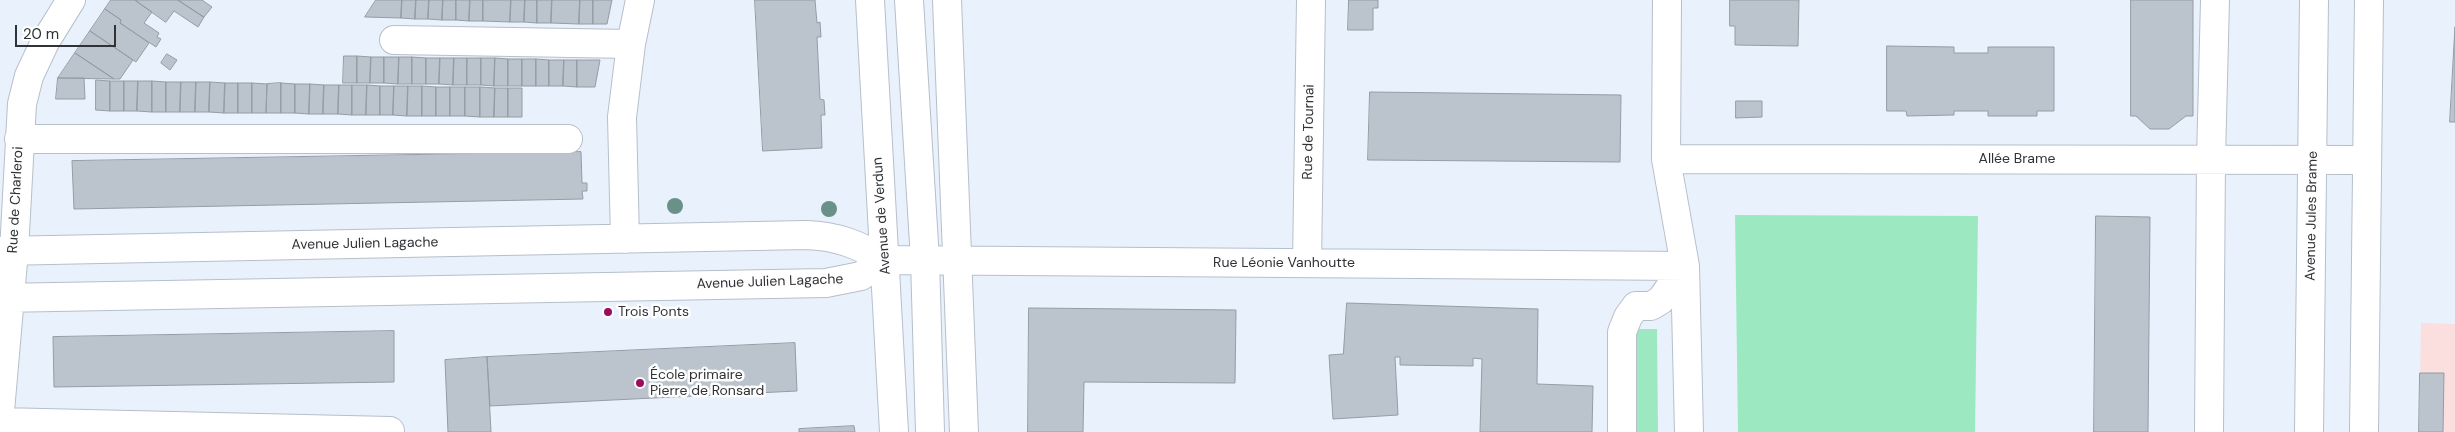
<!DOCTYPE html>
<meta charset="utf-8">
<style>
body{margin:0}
#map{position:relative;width:2455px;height:432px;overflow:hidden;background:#e9f1fc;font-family:"DM Sans",sans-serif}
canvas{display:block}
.scale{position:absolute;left:15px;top:25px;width:101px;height:22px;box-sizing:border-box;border:2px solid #2f3236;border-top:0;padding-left:6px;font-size:15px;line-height:18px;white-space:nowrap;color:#2f3236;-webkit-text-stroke:4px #fefefe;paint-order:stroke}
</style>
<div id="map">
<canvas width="2455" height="432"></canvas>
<div class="scale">20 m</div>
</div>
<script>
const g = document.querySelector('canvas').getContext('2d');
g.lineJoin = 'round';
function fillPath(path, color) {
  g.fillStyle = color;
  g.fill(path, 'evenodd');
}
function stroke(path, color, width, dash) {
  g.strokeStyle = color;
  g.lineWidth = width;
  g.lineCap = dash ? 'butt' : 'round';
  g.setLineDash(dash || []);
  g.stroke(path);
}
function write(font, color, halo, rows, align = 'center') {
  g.font = font + ' "DM Sans",sans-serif';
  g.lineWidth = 5;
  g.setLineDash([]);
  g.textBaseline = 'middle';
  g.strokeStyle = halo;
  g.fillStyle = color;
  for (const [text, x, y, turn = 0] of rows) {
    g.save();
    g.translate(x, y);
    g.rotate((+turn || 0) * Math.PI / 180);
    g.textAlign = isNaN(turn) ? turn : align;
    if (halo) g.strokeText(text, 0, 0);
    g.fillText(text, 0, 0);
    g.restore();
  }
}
const industrial = new Path2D(`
 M2421,323L2455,324V432H2419Z`);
const green = new Path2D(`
 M1735,215L1978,216L1975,432H1738Z
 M1632,329H1657L1658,432H1631Z`);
const building = new Path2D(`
 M111,0H135L152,12L144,23L159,33L157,37L161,39L156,47L120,23L121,20L105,9Z
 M135,0H178L204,17L198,27L174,11L166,22Z
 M178,0H202L212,7L204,17Z
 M376,0H402L401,18L365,17Z
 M402,0H416L415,19L401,18Z
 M416,0H429L428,19H415Z
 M429,0H443L442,20L428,19Z
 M443,0H456V20H442Z
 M456,0H470L469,21L456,20Z
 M470,0H483V21H469Z
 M483,0H511L510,22L483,21Z
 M511,0H525L524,22H510Z
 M525,0H537V23L524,22Z
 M537,0H552L551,23H537Z
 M552,0H580L579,24L551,23Z
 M580,0H593V24H579Z
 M593,0H612L607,24H593Z
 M755,0H815L817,23L820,22L821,37H817L820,99L824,100L825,115H821L822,148L763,151Z
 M1349,0H1378V8H1373V30H1348Z
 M1730,0H1799L1798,46L1735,45V26H1730Z
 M2131,0H2193V116H2186L2169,129H2150L2136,116H2131Z
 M105,9L121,20L120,23L149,43L136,62L90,31Z
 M2455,27V122H2450Z
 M90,31L133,60L120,79H114L75,53Z
 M1887,46L1954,47V53H1988V47H2054V111H2037V116H1988V111H1954V115L1907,116L1906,111H1887Z
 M75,53L114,79L58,78Z
 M167,54L177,60L170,70L161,63Z
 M344,56H357V83H343Z
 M357,56L371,57L370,83H357Z
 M371,57H384V83H370Z
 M384,57H399L398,84L384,83Z
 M399,57H412V84H398Z
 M412,57L426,58V84H412Z
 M426,58H440L439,84H426Z
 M440,58H454L453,85L439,84Z
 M454,58H467V85H453Z
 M467,58H481V85H467Z
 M481,58H495L494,86L481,85Z
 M495,58L508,59V86H494Z
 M508,59H522V86H508Z
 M522,59H536V86H522Z
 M536,59L549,60V86H536Z
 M549,60H564L563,86H549Z
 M564,60H577V87L563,86Z
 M577,60H600L595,87H577Z
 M58,78H84L85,99H56Z
 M96,80L110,81V111L96,110Z
 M110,81H124V111H110Z
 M124,81H138L137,111H124Z
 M138,81H152V112L137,111Z
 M152,81L166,82V112H152Z
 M166,82H181L180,112H166Z
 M181,82H196L195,112H180Z
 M196,82H210L209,112H195Z
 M210,82L225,83L224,113L209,112Z
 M225,83H238V113H224Z
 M238,83H252V113H238Z
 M252,83L267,84L266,113H252Z
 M281,83V113H266L267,84Z
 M281,83L295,84V113H281Z
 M295,84H310L309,114L295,113Z
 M310,84L324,85L323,114H309Z
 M324,85H339L338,114H323Z
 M339,85H352V115L338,114Z
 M352,85H367L366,115H352Z
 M367,85L380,86V115H366Z
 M380,86H394L393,115H380Z
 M394,86H408L407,116L393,115Z
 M408,86H422V116H407Z
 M422,86L436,87V116H422Z
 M436,87H450V116H436Z
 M450,87H465V116H450Z
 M465,87H480V117L465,116Z
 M480,87L495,88L494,117H480Z
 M495,88H508V117H494Z
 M508,88H522V117H508Z
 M1370,92L1621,95L1620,162L1368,160Z
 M1736,101H1762V117L1736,118Z
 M581,152L582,183H587V191H582L583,199L74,209L72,161Z
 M2096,216L2150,217L2148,432H2094Z
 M1347,303L1538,309L1537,384L1593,386L1592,432H1480L1482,359L1473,358V366L1400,365V357H1395L1398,415L1333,419L1329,355L1343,354Z
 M1029,308L1236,310L1235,383L1084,382L1083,432H1028Z
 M394,331V382L54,387L53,337Z
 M795,343L797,391L490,406L487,357Z
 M487,357L491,432H448L445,360Z
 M2420,373H2444L2443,432H2419Z
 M854,426L855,432H799V429Z`);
const minor = new Path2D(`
 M870,0L894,432
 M909,0L925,260L930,432
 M947,0L964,432
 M1667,0L1666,159L1685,266L1689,432
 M394,40L631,44
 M19,139H568
 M1666,159L2367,160
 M625,239L622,117L631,44L640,0
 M0,251L806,235C836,236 858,244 884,260
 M884,260L1685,266
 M1307,263L1311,0
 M0,298L826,283L861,276L884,260
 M0,411L14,251L22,104L29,76L45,42L71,0
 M0,422L390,431
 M1622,432V332L1628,317L1636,306H1651L1661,300L1685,266
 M2209,432L2211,159L2215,0
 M2309,432L2314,0
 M2364,432L2369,0`);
const trees = [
 [675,206],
 [829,209]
];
const markers = [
 [608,312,5,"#9a0c5d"],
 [640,383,5,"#9a0c5d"]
];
const streetNames = [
 ["Rue de Tournai",1309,132,-89],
 ["Allée Brame",2017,159],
 ["Rue de Charleroi",16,200,-87],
 ["Avenue de Verdun",882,216,-94],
 ["Avenue Jules Brame",2312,216,-89],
 ["Avenue Julien Lagache",365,244,-1],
 ["Rue Léonie Vanhoutte",1284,263],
 ["Avenue Julien Lagache",770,282,-2]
];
const poiNames = [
 ["Trois Ponts",618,312],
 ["École primaire",650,375],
 ["Pierre de Ronsard",650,391]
];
fillPath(industrial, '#fadfde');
fillPath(green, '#9ce9c1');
fillPath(building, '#bbc3cc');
stroke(building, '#949ca5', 1);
stroke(minor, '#b7bfc9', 30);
stroke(minor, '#fff', 28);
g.fillStyle = '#699188';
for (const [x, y] of trees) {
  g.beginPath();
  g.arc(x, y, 8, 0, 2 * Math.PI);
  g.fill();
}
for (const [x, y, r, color] of markers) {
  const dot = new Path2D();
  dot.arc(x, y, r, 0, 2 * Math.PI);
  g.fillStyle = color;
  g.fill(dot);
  stroke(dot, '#fefefe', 2);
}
write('14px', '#2f3236', '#fefefe', streetNames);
write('14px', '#2f3236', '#fefefe', poiNames, 'left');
</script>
